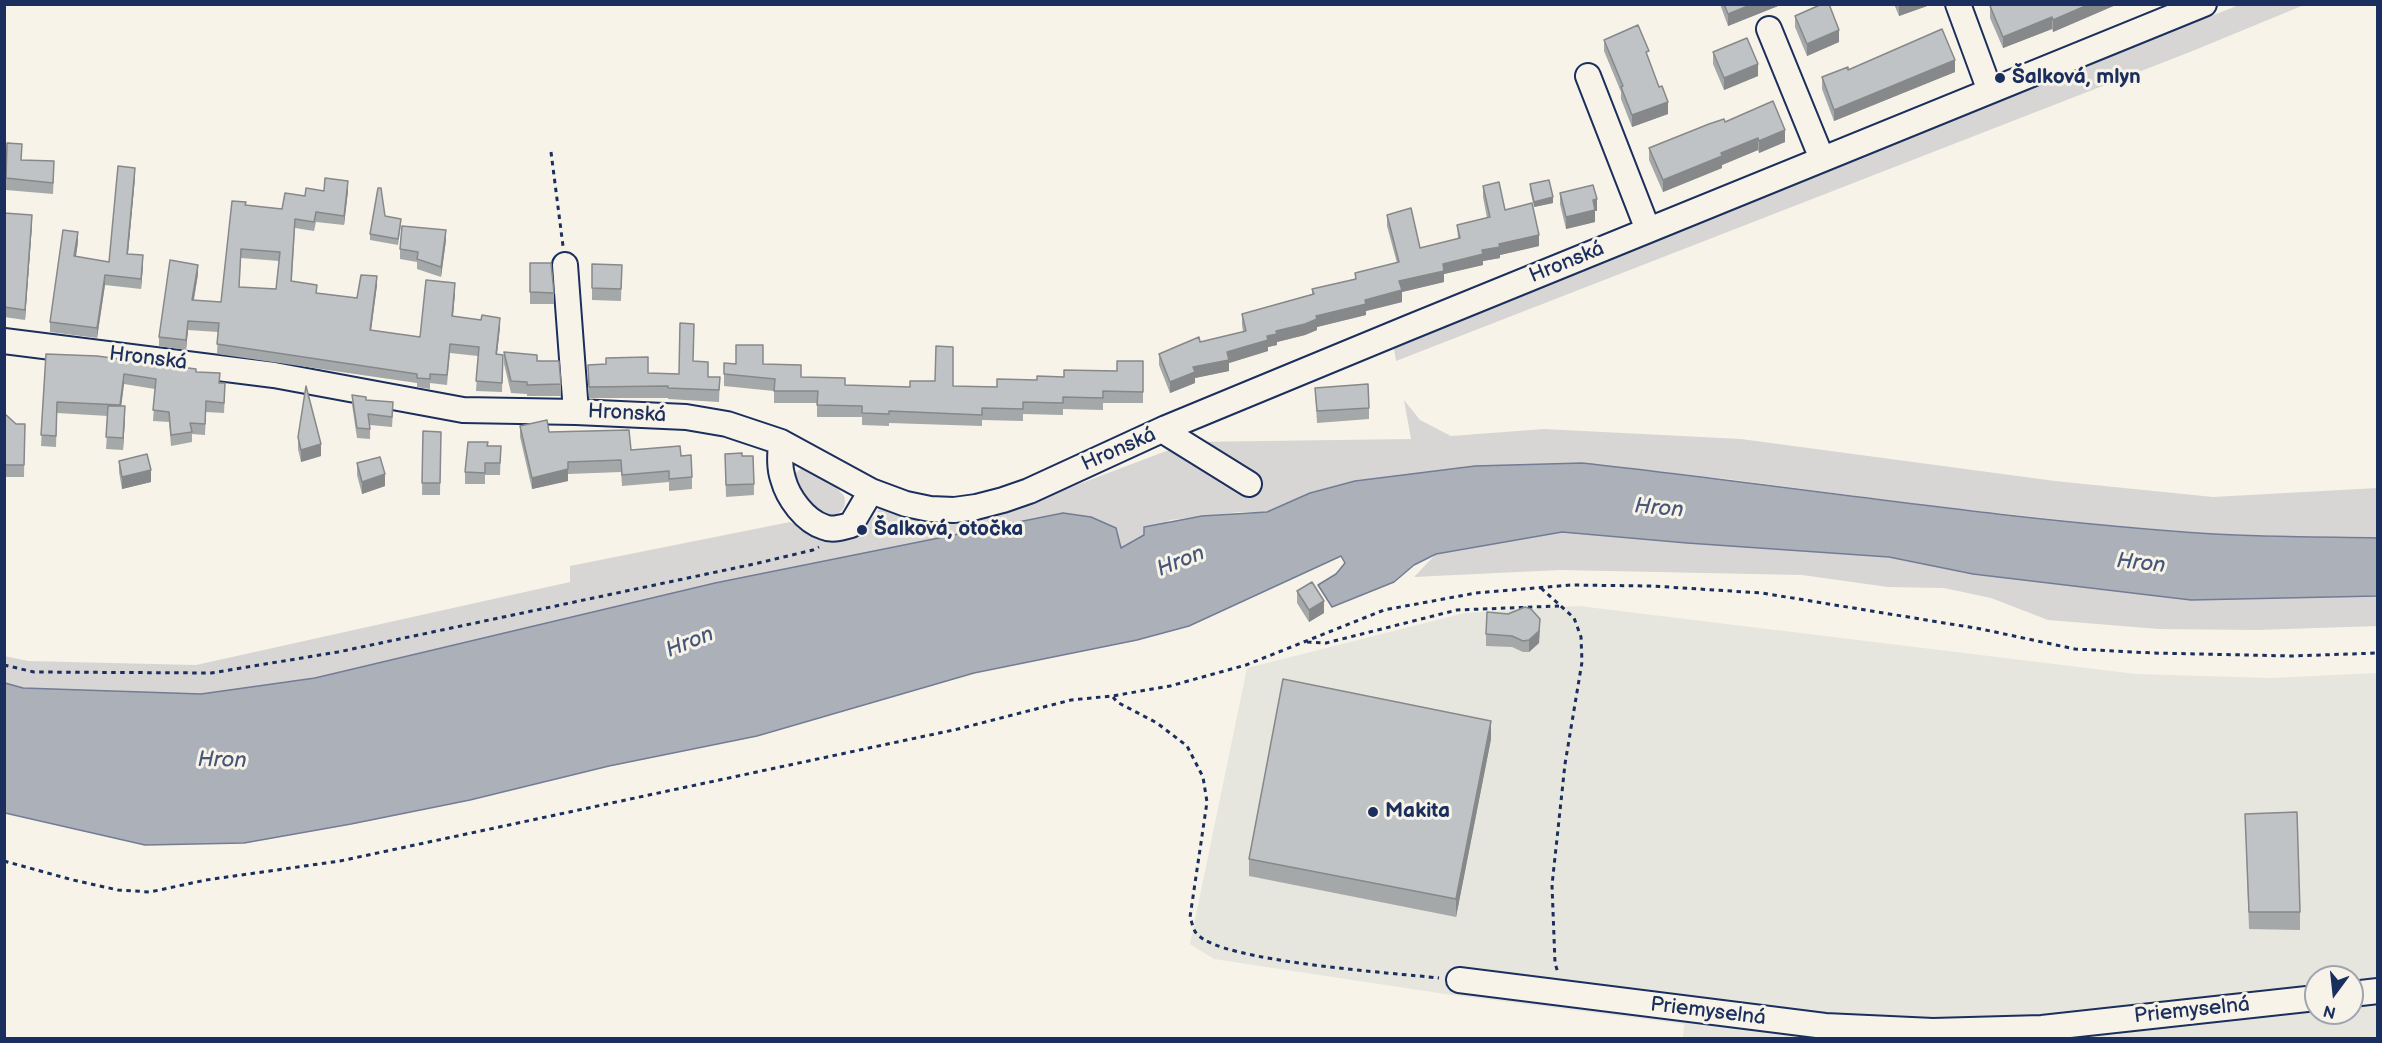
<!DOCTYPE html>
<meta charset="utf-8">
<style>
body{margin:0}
#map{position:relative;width:2382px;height:1043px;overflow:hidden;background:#f7f3e8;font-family:"Balsamiq Sans",sans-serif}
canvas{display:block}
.frame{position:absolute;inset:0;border:6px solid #1b2f5e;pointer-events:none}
.north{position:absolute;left:2304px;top:965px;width:60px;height:60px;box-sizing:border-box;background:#f7f3e8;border:2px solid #9fa5b1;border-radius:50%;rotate:195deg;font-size:16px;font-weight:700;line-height:24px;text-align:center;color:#1b2f5e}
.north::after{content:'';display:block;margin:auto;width:21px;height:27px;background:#1b2f5e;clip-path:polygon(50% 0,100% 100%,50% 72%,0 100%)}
</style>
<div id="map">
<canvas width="2382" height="1043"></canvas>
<div class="frame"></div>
<div class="north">N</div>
</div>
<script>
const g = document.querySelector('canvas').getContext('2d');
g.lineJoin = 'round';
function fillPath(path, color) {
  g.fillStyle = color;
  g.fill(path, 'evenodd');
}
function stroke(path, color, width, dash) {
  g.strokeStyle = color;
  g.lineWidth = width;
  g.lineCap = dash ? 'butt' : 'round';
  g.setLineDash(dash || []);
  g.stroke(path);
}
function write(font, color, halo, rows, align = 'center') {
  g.font = font + ' "Balsamiq Sans",sans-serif';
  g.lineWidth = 6;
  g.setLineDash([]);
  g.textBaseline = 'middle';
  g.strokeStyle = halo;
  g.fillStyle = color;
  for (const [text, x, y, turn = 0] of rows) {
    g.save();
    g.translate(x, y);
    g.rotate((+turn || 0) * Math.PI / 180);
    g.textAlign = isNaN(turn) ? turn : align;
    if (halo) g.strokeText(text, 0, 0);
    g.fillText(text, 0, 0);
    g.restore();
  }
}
const built = new Path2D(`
 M1579,606L2136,674L2271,678L2377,673V1038H1683L1684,1024L1445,994L1214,959L1190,944L1247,668L1465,613ZM2316,977H2352V1013H2316Z`);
const green = new Path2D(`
 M2239,5H2304L2190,52L1396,361L1394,349L1641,241Z
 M1404,400L1420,420L1451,436L1544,429L1741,439L2055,481L2213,497L2377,488V538L2216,534L2116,526L1924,505L1735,480L1582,463L1475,466L1355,481L1310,493L1267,512H1240L1170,520L1120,548L1063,513L715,583L315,678L201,694L23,688L5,683L4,656L28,661L196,665L570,582V566L790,522L820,538L848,539L866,526L882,505L1037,500L1190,442L1411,439Z
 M802,468L832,482L844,496C847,506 843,512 833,516C806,509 804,498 793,475Z
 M1562,532L1687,543L1889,557L1973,574L2191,600L2377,596V626L2257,630L2159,629L2048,620L1991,598L1944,588L1888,587L1802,575L1560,570L1414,577L1436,554Z`);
const water = new Path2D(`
 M1582,463C1792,486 2002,520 2214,534C2268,537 2323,537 2377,538V596L2191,600L1973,574L1889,557L1687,543L1562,532L1436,554L1414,565L1394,582L1332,607L1318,585L1336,574L1345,563L1341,556L1189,626L1137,640L974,673L757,736L609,766L470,800L351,824L244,843L145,845L5,813V683L23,688L201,694L315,678L715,583L1063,513L1091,517L1116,528L1121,548L1144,535V527L1202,516L1267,512L1310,493L1355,481L1475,466Z`);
const path = new Path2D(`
 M551,152L563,246
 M1541,588L1574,618L1581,637L1582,662L1565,764L1552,885L1555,963L1558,973
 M1307,642L1326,643L1457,610L1559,606
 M4,665L34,672L211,673L338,652L754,564L813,550L819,547
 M1113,697L1117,702L1157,723L1187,746L1203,777L1207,802L1190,917C1192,922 1193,930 1197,934C1221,962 1396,973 1439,978
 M4,861L73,880L118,890L150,892L206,880L340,861L958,729L1071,700L1112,696L1170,686L1246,665L1384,610L1476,593L1571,585L1652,586L1762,593L1981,629L2075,649L2153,653L2292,656L2378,653`);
const minor = new Path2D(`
 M1958,4L1990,91
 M1769,29L1822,159
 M1588,76L1648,230
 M565,265L576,412
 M4,341L274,375L463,410L576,412L686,417L727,424L781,442L871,491L906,504L930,509L954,510L976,507L1003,500L1029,491L1166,428L1408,328L2204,4
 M1162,430L1249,484
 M781,442C780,455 779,467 783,479C788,498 805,521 824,527C833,531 842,527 851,525L871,491
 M1459,980L1825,1026L1933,1031L2042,1028L2316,998
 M2352,994L2378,991`);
const wall = new Path2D(`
 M1720,4H1783L1728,26Z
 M1894,4H1930V5L1899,16Z
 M1995,4H2118L2053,32L2052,29L2003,48L1990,18V6Z
 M1795,16L1839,42L1807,56L1795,27Z
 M1604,40L1649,59L1668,114L1632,127L1621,99V92L1604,51Z
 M1713,52L1758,76L1724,90L1713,64Z
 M1848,70L1955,72L1834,121L1822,89V77Z
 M1725,122L1785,142L1759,153L1758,150L1722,165V168L1663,192L1649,160V148Z
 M22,160L54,173L53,194L6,190V178Z
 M135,178L128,254L143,266L141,289L105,285L97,338L50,332V322L78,242L76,257L109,262Z
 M1530,184L1553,203L1534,207L1530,190Z
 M1483,186L1539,246L1500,255V258L1483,261V265L1444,274V282L1402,292V302L1366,311V315L1317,327V330L1305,335L1277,342V345L1268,347V351L1229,363V371L1195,378V383L1170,393L1159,365V354L1200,342L1243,332L1242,325V314L1312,294V289L1355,279V273L1397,263L1387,226V215L1420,248L1458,239L1457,225L1487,218L1483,197Z
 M324,191H348L344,225L316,222L314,231L295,228L292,281L317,293L357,298L377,285L371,330L420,337L455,293L453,317L500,327L497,354L503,355L502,392L476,391L478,356L450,353L447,385L430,383V389L417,387V383L217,354L218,332L188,330L186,350L159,346V337L198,274L194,300L221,302L246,205L282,209L305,196ZM241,258L279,261L276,289L239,287Z
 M1560,193L1597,211H1595V222L1566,229L1560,204Z
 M4,213L32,225L25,320L4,317Z
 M401,225L398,245L370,240V234Z
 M446,240L441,277L417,269V262L400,259V249Z
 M530,263L554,293V304H530Z
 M592,264L622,265L621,301L592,300Z
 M504,352L537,361L561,384V396H527V394L511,393L504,364Z
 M46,354L196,372L220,383L225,394L224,413L206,412L205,435L192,434V442L171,446L169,422L153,421L155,389L124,384L121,406L125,418L123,450L106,449L108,416L57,413L56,447L41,446Z
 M693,361L708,377H720L719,402L668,399V398H589L588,365L648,373L679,374Z
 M1143,361V403H1103V410L1063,409V415L1023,414V421L982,420V426L889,423V426L862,425V417H817V403H774V391L724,386V374L763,364L801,377L845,385L910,387L953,386L997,387L1037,380L1117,371Z
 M1315,388L1369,408V419L1317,423Z
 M352,395L366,400L393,412L392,427L370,425V439L357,438L352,405Z
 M4,413L16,424H25L24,477H4Z
 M520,426L631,450L681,456L692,477V489L669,491V482L622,486L621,472L568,474V481L532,489L520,437Z
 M423,431L441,432L440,495H422Z
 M298,437L321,456L301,462L298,449Z
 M488,446H501L500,475H485V484H465V472Z
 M725,454L742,456L754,484V495L726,497Z
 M119,461L151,482L122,489L119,472Z
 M357,463L385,486L362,494L357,475Z
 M1297,591L1324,613L1309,622L1297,603Z
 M1540,630L1539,643L1529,652H1523L1512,647L1486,646V634Z
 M1491,739L1456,917L1249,876V859Z
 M2245,814L2300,912V930L2249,929Z`);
const shadedWall = new Path2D(`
 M1753,4H1783L1728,26V14Z
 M1899,4H1930V5L1899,16Z
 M2090,4H2118L2053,32V20Z
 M2052,17V29L2003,48V37Z
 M1839,30V42L1807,56V44Z
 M1955,60V72L1834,121V110Z
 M1758,64V76L1724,90V78Z
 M1668,102V114L1632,127V115Z
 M1785,130V142L1759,153V141Z
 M1758,138V150L1722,165V168L1663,192V180L1721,153Z
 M135,168V178L127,264V254Z
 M348,181V191L344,225V216Z
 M1553,197V203L1534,207V202Z
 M1597,199V211H1595V222L1566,229V217L1593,200Z
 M32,215V225L25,320V310Z
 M446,230V240L441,277V267Z
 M78,232V242L74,267V256Z
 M1539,235V246L1500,255V258L1483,261V265L1444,274V282L1402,292V302L1366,311V315L1317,327V330L1305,335L1277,342V345L1268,347V351L1229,363V371L1195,378V383L1170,393V382L1193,367L1227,352L1267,336L1276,331L1316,316L1365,300L1399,281L1443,264L1499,244Z
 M143,255V266L141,289V279Z
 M198,265V274L192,309V300Z
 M105,275V285L97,338V328Z
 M377,276V285L370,339V330Z
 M455,283V293L452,326V316Z
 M500,318V327L496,363V354Z
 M188,321V330L186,350V340Z
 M124,374V384L120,416V405Z
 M125,406V418L123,450V438Z
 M321,444V456L301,462V450Z
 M568,469V481L532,489V478Z
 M151,470V482L122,489V477Z
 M385,474V486L362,494V482Z
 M1324,601V613L1309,622V610Z
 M1540,619L1539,643L1529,652V640Z
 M1491,721V739L1456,917V899Z`);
const building = new Path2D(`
 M1724,4H1753L1728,14Z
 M1822,4H1829L1839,30L1807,44L1795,16Z
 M1995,4H2090L2053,20L2052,17L2003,37L1990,6Z
 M1638,25L1649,51L1646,52L1659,87L1662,86L1668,102L1632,115L1621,87L1623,86L1604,40Z
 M1942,29L1955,60L1834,110L1822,77L1848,67V70Z
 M1747,38L1758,64L1724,78L1713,52Z
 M1773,101L1785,130L1759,141L1758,138L1721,153L1722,156L1663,180L1649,148L1709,124L1724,119L1725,122Z
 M7,143L22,144L21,160L54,161L53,183L6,178Z
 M118,166L135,168L127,254L143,255L141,279L105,275L97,328L50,322L63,230L78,232L74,256L109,262Z
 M325,178L348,181L344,216L316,212L314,222L295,219L291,281L317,285L316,293L357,298L361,275L377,276L370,330L420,337L426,280L455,283L452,316L481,320L482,315L500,318L496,354L503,355L502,383L476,381L479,347L450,344L447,375L430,374V379L417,378V374L217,344L219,323L188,321L186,340L159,337L170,260L198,265L192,300L221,302L232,201L246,202L245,205L282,209L285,193L305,196L306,188L324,191ZM241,249L280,252L276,289L239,287Z
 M1549,180L1553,197L1534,202L1530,184Z
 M1499,182L1505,210L1532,203L1539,235L1499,244L1500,247L1482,250L1483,254L1443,264L1444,271L1399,281L1402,290L1365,300L1366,304L1316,316L1317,319L1305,324L1276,331L1277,334L1267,336L1268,340L1227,352L1229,360L1193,367L1195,372L1170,382L1159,354L1199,337L1200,342L1246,331L1242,314L1314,294L1312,289L1356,279L1355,273L1399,262L1387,215L1411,208L1420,248L1460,238L1457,225L1490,217L1483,186Z
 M1593,185L1597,199L1593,200L1595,210L1566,217L1560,193Z
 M378,188H381L385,216L401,219L398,239L370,234Z
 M4,213L32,215L25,310L4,307Z
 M402,226L446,230L441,267L417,259L418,252L400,249Z
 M530,263H551L554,293L530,292Z
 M592,264L622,265L621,289L592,288Z
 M680,323L694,324L693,361L708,362V377H720L719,390L668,388V386L589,387L588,365L606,364V358L648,357V373L679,374Z
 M736,345H763V364L801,365V377L845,378V385L910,387V381H935L936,346L953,347V386L997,387V379L1037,380V376L1064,377V370L1117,371V361H1143V392L1103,391V398L1063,397V403L1023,402V409L982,408V415L889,411V414L862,413V406L817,405L818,391H774L775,379L724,374V363L736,364Z
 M504,352L537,355V361H559L561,384L527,385V382L511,381Z
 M46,354L97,356L196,369V372L220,373L219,383H225L224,403L206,401L205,424L190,423L192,432L171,435L169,412L153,410L156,379L124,374L120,405L57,402L56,436L41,435Z
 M1368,384L1369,408L1317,411L1315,388Z
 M306,386L321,444L301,450L298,437Z
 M352,395L366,397V400L393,402L392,417L368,414L370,429L357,428Z
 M108,406H125L123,438L106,437Z
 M4,413L16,424H25L24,465H4Z
 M547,420L549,432L629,430L631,450L680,446L681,456L691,455L692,477L669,479V471L622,475L621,460L568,462V469L532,478L520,426Z
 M423,431L441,432L440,483H422Z
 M468,442H488L487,446H501L500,463H485V473L465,472Z
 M742,453V456H753L754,484L726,485L725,454Z
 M147,454L151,470L122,477L119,461Z
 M380,457L385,474L362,482L357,463Z
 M1312,582L1324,601L1309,610L1297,591Z
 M1525,607L1531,609L1540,619L1539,631L1529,640L1523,641L1512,636L1486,634L1487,612L1508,614Z
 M1283,679L1491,721L1456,899L1249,859Z
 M2297,812L2300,912H2249L2245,814Z`);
const markers = [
 [2000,78,6,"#1b2f5e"],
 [862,530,6,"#1b2f5e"],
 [1373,812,6,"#1b2f5e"]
];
const poiNames = [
 ["Šalková, mlyn",2012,78],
 ["Šalková, otočka",874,530],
 ["Makita",1385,812]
];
const streetNames = [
 ["Hronská",1567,263,-22],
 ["Hronská",148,359,7],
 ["Hronská",627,414,3],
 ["Hronská",1119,450,-24],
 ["Priemyselná",2192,1011,-6],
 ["Priemyselná",1708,1012,7]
];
const waterNames = [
 ["Hron",1659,509,5],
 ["Hron",1181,562,-22],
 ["Hron",2141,564,6],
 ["Hron",690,643,-22],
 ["Hron",222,761,1]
];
fillPath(built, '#e6e5de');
fillPath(green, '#d7d6d4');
fillPath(water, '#acb0b9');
stroke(water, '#727c95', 1.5);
stroke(minor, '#1b2f5e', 28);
stroke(path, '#1b2f5e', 3, [4.5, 4.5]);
stroke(minor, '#f7f3e8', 24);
fillPath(wall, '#a5a8a9');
fillPath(shadedWall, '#86888a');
fillPath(building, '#c0c3c5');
stroke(building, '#86888a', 1.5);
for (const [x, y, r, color] of markers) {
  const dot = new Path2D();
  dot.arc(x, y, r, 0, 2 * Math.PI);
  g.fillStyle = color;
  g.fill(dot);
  stroke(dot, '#f7f3e8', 2);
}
write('bold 21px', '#1b2f5e', '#f7f3e8', poiNames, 'left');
write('21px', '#1b2f5e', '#f7f3e8', streetNames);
write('italic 22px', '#465679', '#f7f3e8', waterNames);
</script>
